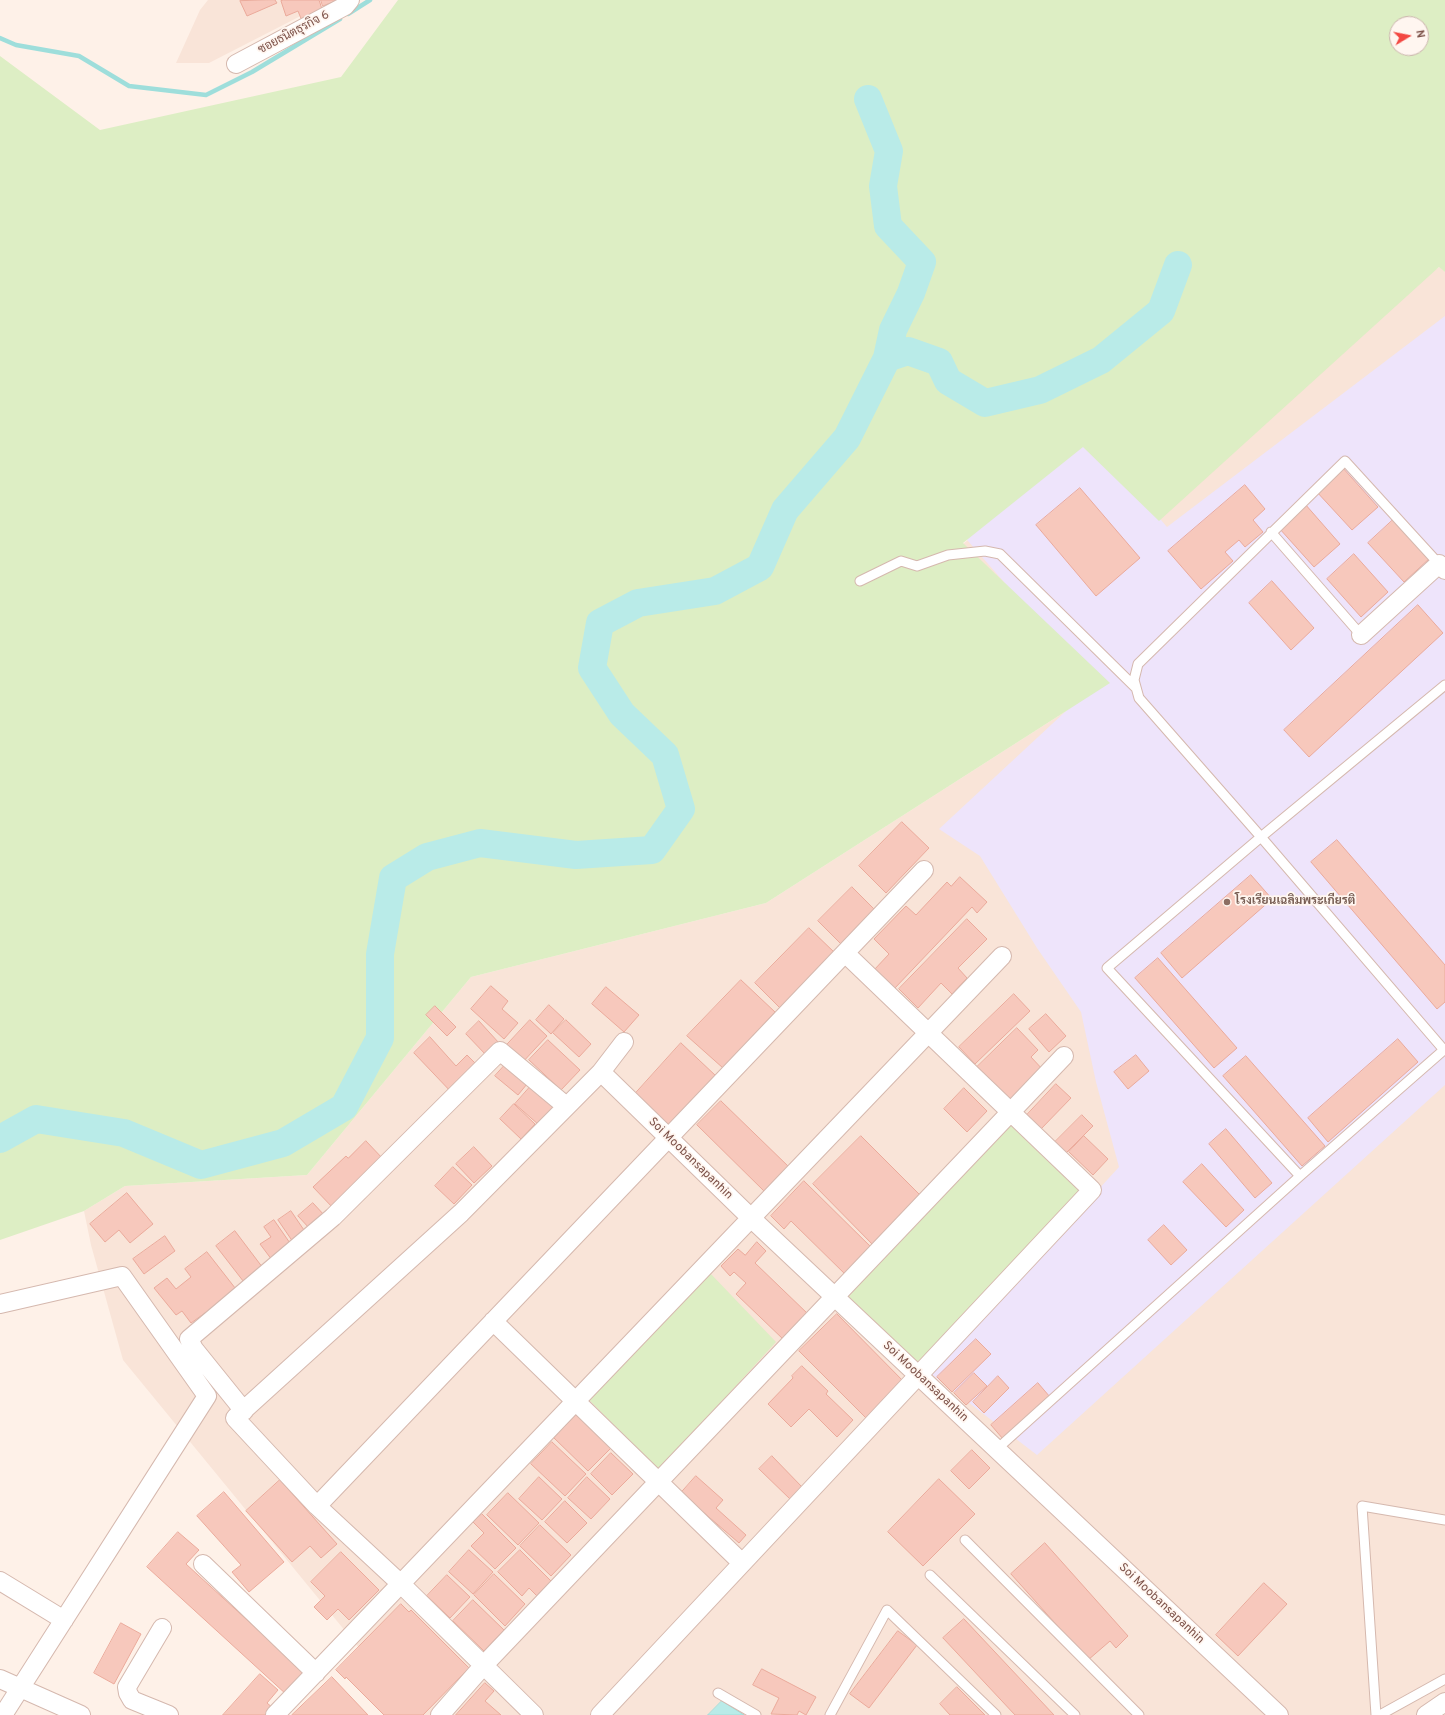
<!DOCTYPE html>
<meta charset="utf-8">
<style>
body{margin:0}
#map{position:relative;width:1445px;height:1715px;overflow:hidden;background:#fef1e8;font-family:Overpass,sans-serif}
canvas{display:block}
.north{position:absolute;left:1389px;top:16px;width:40px;height:40px;box-sizing:border-box;background:#fff6f0;border:1px solid #cbb4ad;border-radius:50%;rotate:80deg;font-size:11px;font-weight:700;line-height:16px;text-align:center;color:#7c5148}
.north::after{content:'';display:block;margin:auto;width:14px;height:18px;background:#f34842;clip-path:polygon(50% 0,100% 100%,50% 72%,0 100%)}
</style>
<div id="map">
<canvas width="1445" height="1715"></canvas>
<div class="north">N</div>
</div>
<script>
const g = document.querySelector('canvas').getContext('2d');
g.lineJoin = 'round';
function fillPath(path, color) {
  g.fillStyle = color;
  g.fill(path, 'evenodd');
}
function stroke(path, color, width, dash) {
  g.strokeStyle = color;
  g.lineWidth = width;
  g.lineCap = dash ? 'butt' : 'round';
  g.setLineDash(dash || []);
  g.stroke(path);
}
function write(font, color, halo, rows, align = 'center') {
  g.font = font + ' Overpass,Sarabun,sans-serif';
  g.lineWidth = 3.5;
  g.setLineDash([]);
  g.textBaseline = 'middle';
  g.strokeStyle = halo;
  g.fillStyle = color;
  for (const [text, x, y, turn = 0] of rows) {
    g.save();
    g.translate(x, y);
    g.rotate((+turn || 0) * Math.PI / 180);
    g.textAlign = isNaN(turn) ? turn : align;
    if (halo) g.strokeText(text, 0, 0);
    g.fillText(text, 0, 0);
    g.restore();
  }
}
const residential = new Path2D(`
 M208,0H328L324,4L209,63H176L200,10Z
 M1440,267L1445,272V1715H414L123,1360L91,1245L84,1211L125,1186L307,1175L471,977L766,903L1110,683L963,544L1083,447Z`);
const education = new Path2D(`
 M1445,316V1085L1037,1455L930,1373L1119,1167L1096,1082L1081,1012L1037,948L980,856L939,829L1094,685L961,533L1087,433L1167,527Z`);
const green = new Path2D(`
 M398,0H1445V272L1439,267L1159,521L1083,447L963,543L1110,683L766,903L471,977L307,1175L125,1186L84,1211L0,1240V56L100,130L341,77ZM1397,24H1421V48H1397Z
 M1012,1122L1082,1190L917,1363L846,1296Z
 M710,1273L776,1342L659,1470L589,1400Z`);
const water = new Path2D(`
 M722,1701L744,1715H708Z`);
const stream = new Path2D(`
 M348,14L370,0
 M0,38L16,45L79,56L129,86L206,95L252,72L340,19`);
const river = new Path2D(`
 M868,99L889,151L883,186L888,226L922,262L911,293L893,330L887,358
 M0,1139L36,1119L124,1133L201,1165L283,1143L344,1107L380,1038V954L393,878L427,857L480,843L576,855L652,850L681,809L665,755L622,714L592,668L600,623L638,603L715,591L760,567L785,510L847,438L887,358L908,351L939,362L948,381L985,403L1040,390L1101,360L1161,311L1178,265`);
const building = new Path2D(`
 M275,0L277,3L247,16L240,1Z
 M284,0H319L323,12L302,21L298,11L286,16L281,1Z
 M321,0H338L323,6Z
 M1342,467L1378,507L1352,530L1316,491Z
 M1245,485L1265,509L1253,520L1263,532L1245,547L1239,540L1225,552L1233,561L1201,589L1168,551Z
 M1080,488L1140,558L1096,596L1036,525Z
 M1305,504L1340,544L1314,567L1279,528Z
 M1394,519L1430,558L1404,582L1368,543Z
 M1354,554L1388,592L1361,617L1327,579Z
 M1272,581L1314,628L1291,650L1249,603Z
 M1418,605L1443,633L1309,757L1284,730Z
 M902,822L929,848L886,893L859,866Z
 M1337,840L1445,965V1002L1437,1009L1311,862Z
 M1251,875L1272,899L1182,978L1161,953Z
 M960,877L987,902L977,913L972,907L894,989L874,970L889,954L874,939L906,906L916,915L947,882L951,886Z
 M852,887L875,910L841,944L818,921Z
 M967,919L987,939L958,968L967,978L952,994L941,983L918,1008L899,989Z
 M809,928L835,953L781,1009L755,983Z
 M1158,958L1237,1048L1214,1068L1135,978Z
 M741,980L775,1012L723,1068L687,1036Z
 M491,986L508,1001L502,1009L518,1023L504,1039L471,1009Z
 M606,987L639,1015L624,1032L592,1004Z
 M1014,994L1030,1011L975,1064L959,1047Z
 M549,1005L564,1019L551,1034L536,1020Z
 M435,1006L456,1027L447,1036L426,1015Z
 M1046,1014L1066,1036L1049,1052L1029,1029Z
 M530,1020L547,1036L521,1064L504,1048Z
 M566,1020L591,1044L579,1057L553,1033Z
 M479,1021L499,1043L486,1055L466,1034Z
 M1017,1028L1038,1050L1031,1057L1044,1071L1010,1104L976,1068Z
 M430,1037L456,1066L467,1055L481,1069L454,1095L414,1053Z
 M1398,1039L1418,1062L1328,1142L1308,1118Z
 M548,1040L580,1070L561,1090L529,1060Z
 M681,1043L716,1076L670,1127L635,1094Z
 M1136,1055L1149,1071L1128,1089L1114,1072Z
 M1246,1056L1325,1146L1302,1166L1223,1076Z
 M505,1065L527,1084L518,1095L495,1076Z
 M1056,1084L1071,1098L1040,1130L1026,1116Z
 M530,1087L554,1108L539,1125L515,1104Z
 M964,1088L987,1111L967,1132L944,1109Z
 M721,1101L789,1167L765,1192L697,1125Z
 M514,1104L535,1124L521,1139L500,1119Z
 M1082,1115L1093,1126L1066,1153L1055,1142Z
 M1226,1129L1272,1183L1255,1198L1209,1144Z
 M861,1136L922,1197L875,1247L813,1184Z
 M1084,1136L1108,1159L1093,1175L1069,1152Z
 M366,1141L384,1160L334,1209L313,1187L346,1156L348,1158Z
 M474,1147L492,1166L474,1183L456,1164Z
 M1202,1164L1244,1210L1226,1227L1183,1182Z
 M453,1167L472,1185L454,1204L435,1186Z
 M804,1181L874,1250L848,1277L791,1221L784,1229L771,1216Z
 M127,1193L153,1224L130,1243L119,1230L105,1242L90,1224Z
 M313,1203L325,1216L310,1229L298,1216Z
 M291,1211L306,1233L293,1242L278,1220Z
 M274,1220L292,1246L272,1260L260,1244L271,1237L264,1227Z
 M1164,1225L1187,1250L1171,1265L1148,1240Z
 M235,1231L266,1272L247,1286L216,1246Z
 M165,1236L175,1251L144,1274L133,1259Z
 M757,1242L766,1251L755,1263L808,1314L784,1340L736,1294L746,1283L734,1272L730,1276L721,1266L738,1249L745,1255Z
 M207,1252L239,1293L208,1317L205,1313L191,1323L182,1311L176,1315L154,1288L167,1278L176,1289L191,1277L185,1269Z
 M837,1314L906,1384L869,1421L799,1351Z
 M976,1339L991,1354L952,1392L937,1377Z
 M802,1366L828,1391L826,1394L853,1420L837,1437L809,1409L791,1427L768,1404L793,1378L792,1376Z
 M974,1373L987,1386L966,1405L954,1393Z
 M998,1376L1009,1388L984,1413L973,1402Z
 M1038,1383L1050,1397L1003,1439L991,1425Z
 M577,1414L612,1447L588,1471L554,1438Z
 M552,1442L586,1474L565,1496L531,1464Z
 M972,1450L990,1468L969,1489L951,1471Z
 M611,1453L633,1474L612,1495L591,1474Z
 M772,1456L802,1487L790,1499L759,1469Z
 M696,1476L723,1500L716,1508L746,1535L739,1543L681,1493Z
 M539,1477L562,1499L542,1520L519,1499Z
 M587,1477L610,1499L591,1519L568,1498Z
 M939,1479L975,1514L923,1566L888,1532Z
 M280,1480L337,1544L321,1558L310,1546L292,1562L246,1511Z
 M224,1492L284,1562L249,1592L232,1572L241,1565L197,1516Z
 M508,1493L539,1523L518,1545L487,1515Z
 M565,1501L587,1523L567,1543L545,1522Z
 M482,1514L516,1548L495,1569L471,1546L484,1533L473,1522Z
 M540,1525L571,1555L551,1576L520,1546Z
 M178,1532L199,1550L186,1564L306,1674L287,1695L147,1567Z
 M1045,1543L1128,1636L1116,1648L1110,1641L1088,1660L1011,1574Z
 M469,1550L493,1572L473,1594L449,1572Z
 M520,1550L551,1581L537,1596L529,1588L522,1596L498,1572Z
 M341,1552L379,1590L349,1620L338,1609L327,1620L314,1607L325,1596L311,1582Z
 M494,1574L525,1604L505,1626L474,1595Z
 M447,1575L470,1597L450,1618L427,1596Z
 M1264,1583L1287,1604L1238,1656L1216,1635Z
 M473,1600L504,1630L484,1651L453,1621Z
 M401,1604L409,1612L411,1610L469,1668L423,1715H384L346,1677L345,1679L336,1670Z
 M964,1619L1054,1715H1015L943,1638Z
 M121,1623L141,1634L114,1684L94,1673Z
 M898,1631L917,1645L869,1708L850,1694Z
 M762,1669L816,1697L806,1715L799,1711L797,1715L771,1714L779,1698L753,1685Z
 M260,1674L278,1690L267,1703L273,1708L266,1715H223Z
 M332,1677L368,1715H292Z
 M485,1683L494,1691L485,1701L501,1715H456Z
 M957,1687L985,1715H950L940,1704Z`);
const service = new Path2D(`
 M1271,532L1361,635
 M1439,564L1345,461L1138,664L1134,680L1139,698L1261,837L1444,1050
 M860,581L901,561L917,566L948,555L985,551L1000,554L1136,688
 M1300,1176L1107,968L1261,837L1445,685
 M997,1449L1300,1176L1445,1049
 M965,1540L1139,1715
 M930,1575L1075,1715
 M718,1693L756,1715
 M830,1715L887,1610L996,1715
 M1376,1715L1362,1506L1445,1520
 M1380,1715L1445,1679`);
const minor = new Path2D(`
 M236,64L345,6L350,0
 M1361,635L1439,564L1445,570
 M624,1042L601,1072L751,1218L1279,1715
 M0,1304L122,1276L207,1396L3,1715
 M493,1321L742,1563
 M244,1411L194,1349L189,1339L333,1217L500,1051L566,1106
 M317,1506L924,870
 M203,1564L316,1673
 M0,1581L64,1620
 M162,1628L127,1687L128,1693L132,1700L169,1715
 M0,1679L81,1715
 M275,1715L1002,956
 M440,1715L483,1666L1064,1056
 M534,1715L401,1584L317,1506L235,1418L461,1213L601,1072
 M600,1715L1092,1190L845,953
 M1426,1715L1445,1702`);
const markers = [
 [1227,902,4,"#8d6e63"]
];
const streetNames = [
 ["ซอยธนิตธุรกิจ 6",294,33,-28],
 ["Soi Moobansapanhin",690,1159,44],
 ["Soi Moobansapanhin",925,1382,43],
 ["Soi Moobansapanhin",1161,1604,43]
];
const educationNames = [
 ["โรงเรียนเฉลิมพระเกียรติ",1235,902]
];
fillPath(residential, '#f9e4d8');
fillPath(education, '#eee4fb');
fillPath(green, '#ddeec4');
fillPath(water, '#b9ebe8');
stroke(water, '#9ededb', 1);
stroke(stream, '#9ededb', 4.5);
stroke(river, '#b9ebe8', 28);
fillPath(building, '#f7c8bc');
stroke(building, '#ebaa9b', 1);
stroke(service, '#d5b8ae', 11);
stroke(minor, '#d5b8ae', 20);
stroke(service, '#fff', 9);
stroke(minor, '#fff', 18);
for (const [x, y, r, color] of markers) {
  const dot = new Path2D();
  dot.arc(x, y, r, 0, 2 * Math.PI);
  g.fillStyle = color;
  g.fill(dot);
  stroke(dot, '#fff6f0', 1.5);
}
write('12px', '#7c5148', '#fff6f0', streetNames);
write('bold 12px', '#785e54', '#fff6f0', educationNames, 'left');
</script>
